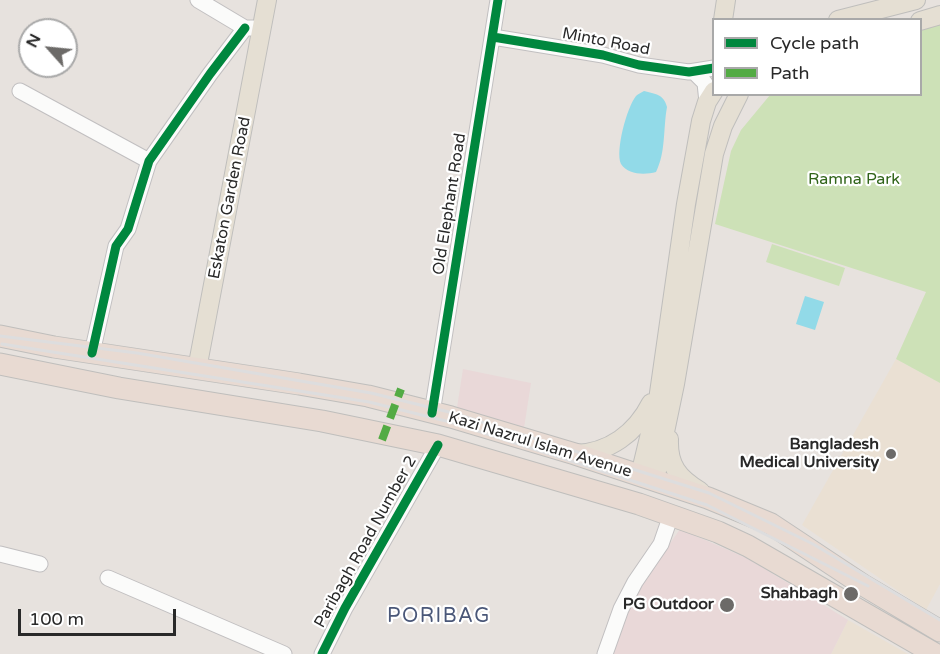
<!DOCTYPE html>
<style>
body{margin:0}
#map{position:relative;width:940px;height:654px;overflow:hidden;background:#e7e2de;font-family:"Varela Round",sans-serif}
canvas{display:block}
.legend{position:absolute;left:712px;top:18px;width:210px;height:78px;box-sizing:border-box;background:#fff;border:2px solid #a9a9a9;margin:0;padding:8px 10px;list-style:none;font-size:18px;color:#292929}
.legend li{display:flex;align-items:center;gap:12px;height:30px}
.legend b{width:30px;border:2px solid #a9a9a9}
.north{position:absolute;left:18px;top:18px;width:60px;height:60px;box-sizing:border-box;background:#fff;border:2px solid #a9a9a9;border-radius:50%;rotate:297deg;font-size:16px;font-weight:700;line-height:24px;text-align:center;color:#292929}
.north::after{content:'';display:block;margin:auto;width:21px;height:27px;background:#6c6a68;clip-path:polygon(50% 0,100% 100%,50% 72%,0 100%)}
.scale{position:absolute;left:18px;top:609px;width:158px;height:27px;box-sizing:border-box;border:3px solid #292929;border-top:0;padding-left:8px;font-size:18px;line-height:21px;white-space:nowrap;color:#292929;-webkit-text-stroke:4px #fff;paint-order:stroke}
</style>
<div id="map">
<canvas width="940" height="654"></canvas>
<ul class="legend">
<li><b style="height:8px;background:#00873e"></b>Cycle path</li>
<li><b style="height:8px;background:#53ab44"></b>Path</li>
</ul>
<div class="north">N</div>
<div class="scale">100 m</div>
</div>
<script>
const g = document.querySelector('canvas').getContext('2d');
g.lineJoin = 'round';
function fillPath(path, color) {
  g.fillStyle = color;
  g.fill(path, 'evenodd');
}
function stroke(path, color, width, dash) {
  g.strokeStyle = color;
  g.lineWidth = width;
  g.lineCap = dash ? 'butt' : 'round';
  g.setLineDash(dash || []);
  g.stroke(path);
}
function write(font, color, halo, rows, align = 'center') {
  g.font = font + ' "Varela Round",sans-serif';
  g.lineWidth = 4.5;
  g.setLineDash([]);
  g.textBaseline = 'middle';
  g.strokeStyle = halo;
  g.fillStyle = color;
  for (const [text, x, y, turn = 0] of rows) {
    g.save();
    g.translate(x, y);
    g.rotate((+turn || 0) * Math.PI / 180);
    g.textAlign = isNaN(turn) ? turn : align;
    if (halo) g.strokeText(text, 0, 0);
    g.fillText(text, 0, 0);
    g.restore();
  }
}
const education = new Path2D(`
 M896,359L940,383V584L926,610L802,525Z
 M848,620L908,654H831Z`);
const medical = new Path2D(`
 M463,369L531,383L524,428L456,414Z
 M680,529L749,559L848,620L831,654H614L623,622L639,589Z`);
const green = new Path2D(`
 M940,20V383L896,359L926,292L715,224L731,151L741,130L770,95L920,94L921,26Z
 M772,244L845,268L839,286L766,262Z`);
const water = new Path2D(`
 M644,91C655,94 664,94 667,107C663,129 666,152 656,172C645,175 628,175 621,164C615,151 627,107 636,96C638,94 642,92 644,91Z
 M805,296L824,302L815,330L796,324Z`);
const minor = new Path2D(`
 M198,0L245,28H253
 M493,37L603,55L639,65L689,72L714,68
 M694,72L705,83L707,102
 M20,91L149,161
 M92,353L116,246L128,229L149,161L210,74L245,28
 M432,413L498,0
 M0,554L40,564
 M108,578L284,654
 M322,654L345,608L438,445
 M605,654L621,609L635,582L661,544L671,515`);
const major = new Path2D(`
 M723,20L726,0
 M838,20L916,0
 M920,21L940,15
 M197,369L267,0
 M669,439C668,465 678,478 700,491
 M575,454C609,453 636,433 651,403
 M640,475L658,400L686,204L701,121L707,102L714,91
 M655,480L675,384L714,154L723,126L739,94`);
const highway = new Path2D(`
 M0,336L54,347L299,384L368,396L451,417L575,454L708,498L771,524L863,585L940,631
 M0,364L119,388L322,421L438,445L639,504L718,532L748,546L935,654`);
const rail = new Path2D(`
 M0,336L137,353L371,393L453,413L709,493L813,544L940,620
 M2,344L369,402L450,422L707,505L868,586`);
const quiet = new Path2D(`
 M382,440L401,389`);
const cycleway = new Path2D(`
 M493,37L603,55L639,65L689,72L714,68
 M92,353L116,246L128,229L149,161L210,74L245,28
 M432,413L498,0
 M322,654L345,608L438,445`);
const markers = [
 [891,454,6,"#6c6a68"],
 [851,594,8,"#6c6a68"],
 [727,605,8,"#6c6a68"]
];
const streetNames = [
 ["Minto Road",606,42,11],
 ["Eskaton Garden Road",230,198,-79],
 ["Old Elephant Road",450,204,-81],
 ["Kazi Nazrul Islam Avenue",540,445,17],
 ["Paribagh Road Number 2",366,542,-61]
];
const parkNames = [
 ["Ramna Park",854,180]
];
const poiNames = [
 ["Bangladesh",879,445],
 ["Medical University",879,463],
 ["Shahbagh",838,594],
 ["PG Outdoor",714,605]
];
const quarterNames = [
 ["PORIBAG",439,617]
];
fillPath(education, '#eae0d3');
fillPath(medical, '#e9d8d8');
fillPath(green, '#cde1b7');
fillPath(water, '#92dae8');
stroke(minor, '#c1bfc0', 17);
stroke(major, '#bfbebc', 20);
stroke(highway, '#bfbebc', 23);
stroke(minor, '#fbfbfa', 15);
stroke(major, '#e5dfd3', 18);
stroke(highway, '#e8dad2', 21);
stroke(rail, '#ddddde', 3);
stroke(quiet, '#53ab44', 8, [15, 8]);
stroke(cycleway, '#00873e', 9);
for (const [x, y, r, color] of markers) {
  const dot = new Path2D();
  dot.arc(x, y, r, 0, 2 * Math.PI);
  g.fillStyle = color;
  g.fill(dot);
  stroke(dot, '#fff', 2);
}
write('16px', '#292929', '#fff', streetNames);
write('16px', '#31641a', '#fff', parkNames);
write('bold 16px', '#292929', '#fff', poiNames, 'right');
g.letterSpacing = '1.5px';
write('20px', '#4a5778', '#fff', quarterNames);
g.letterSpacing = '0px';
</script>
